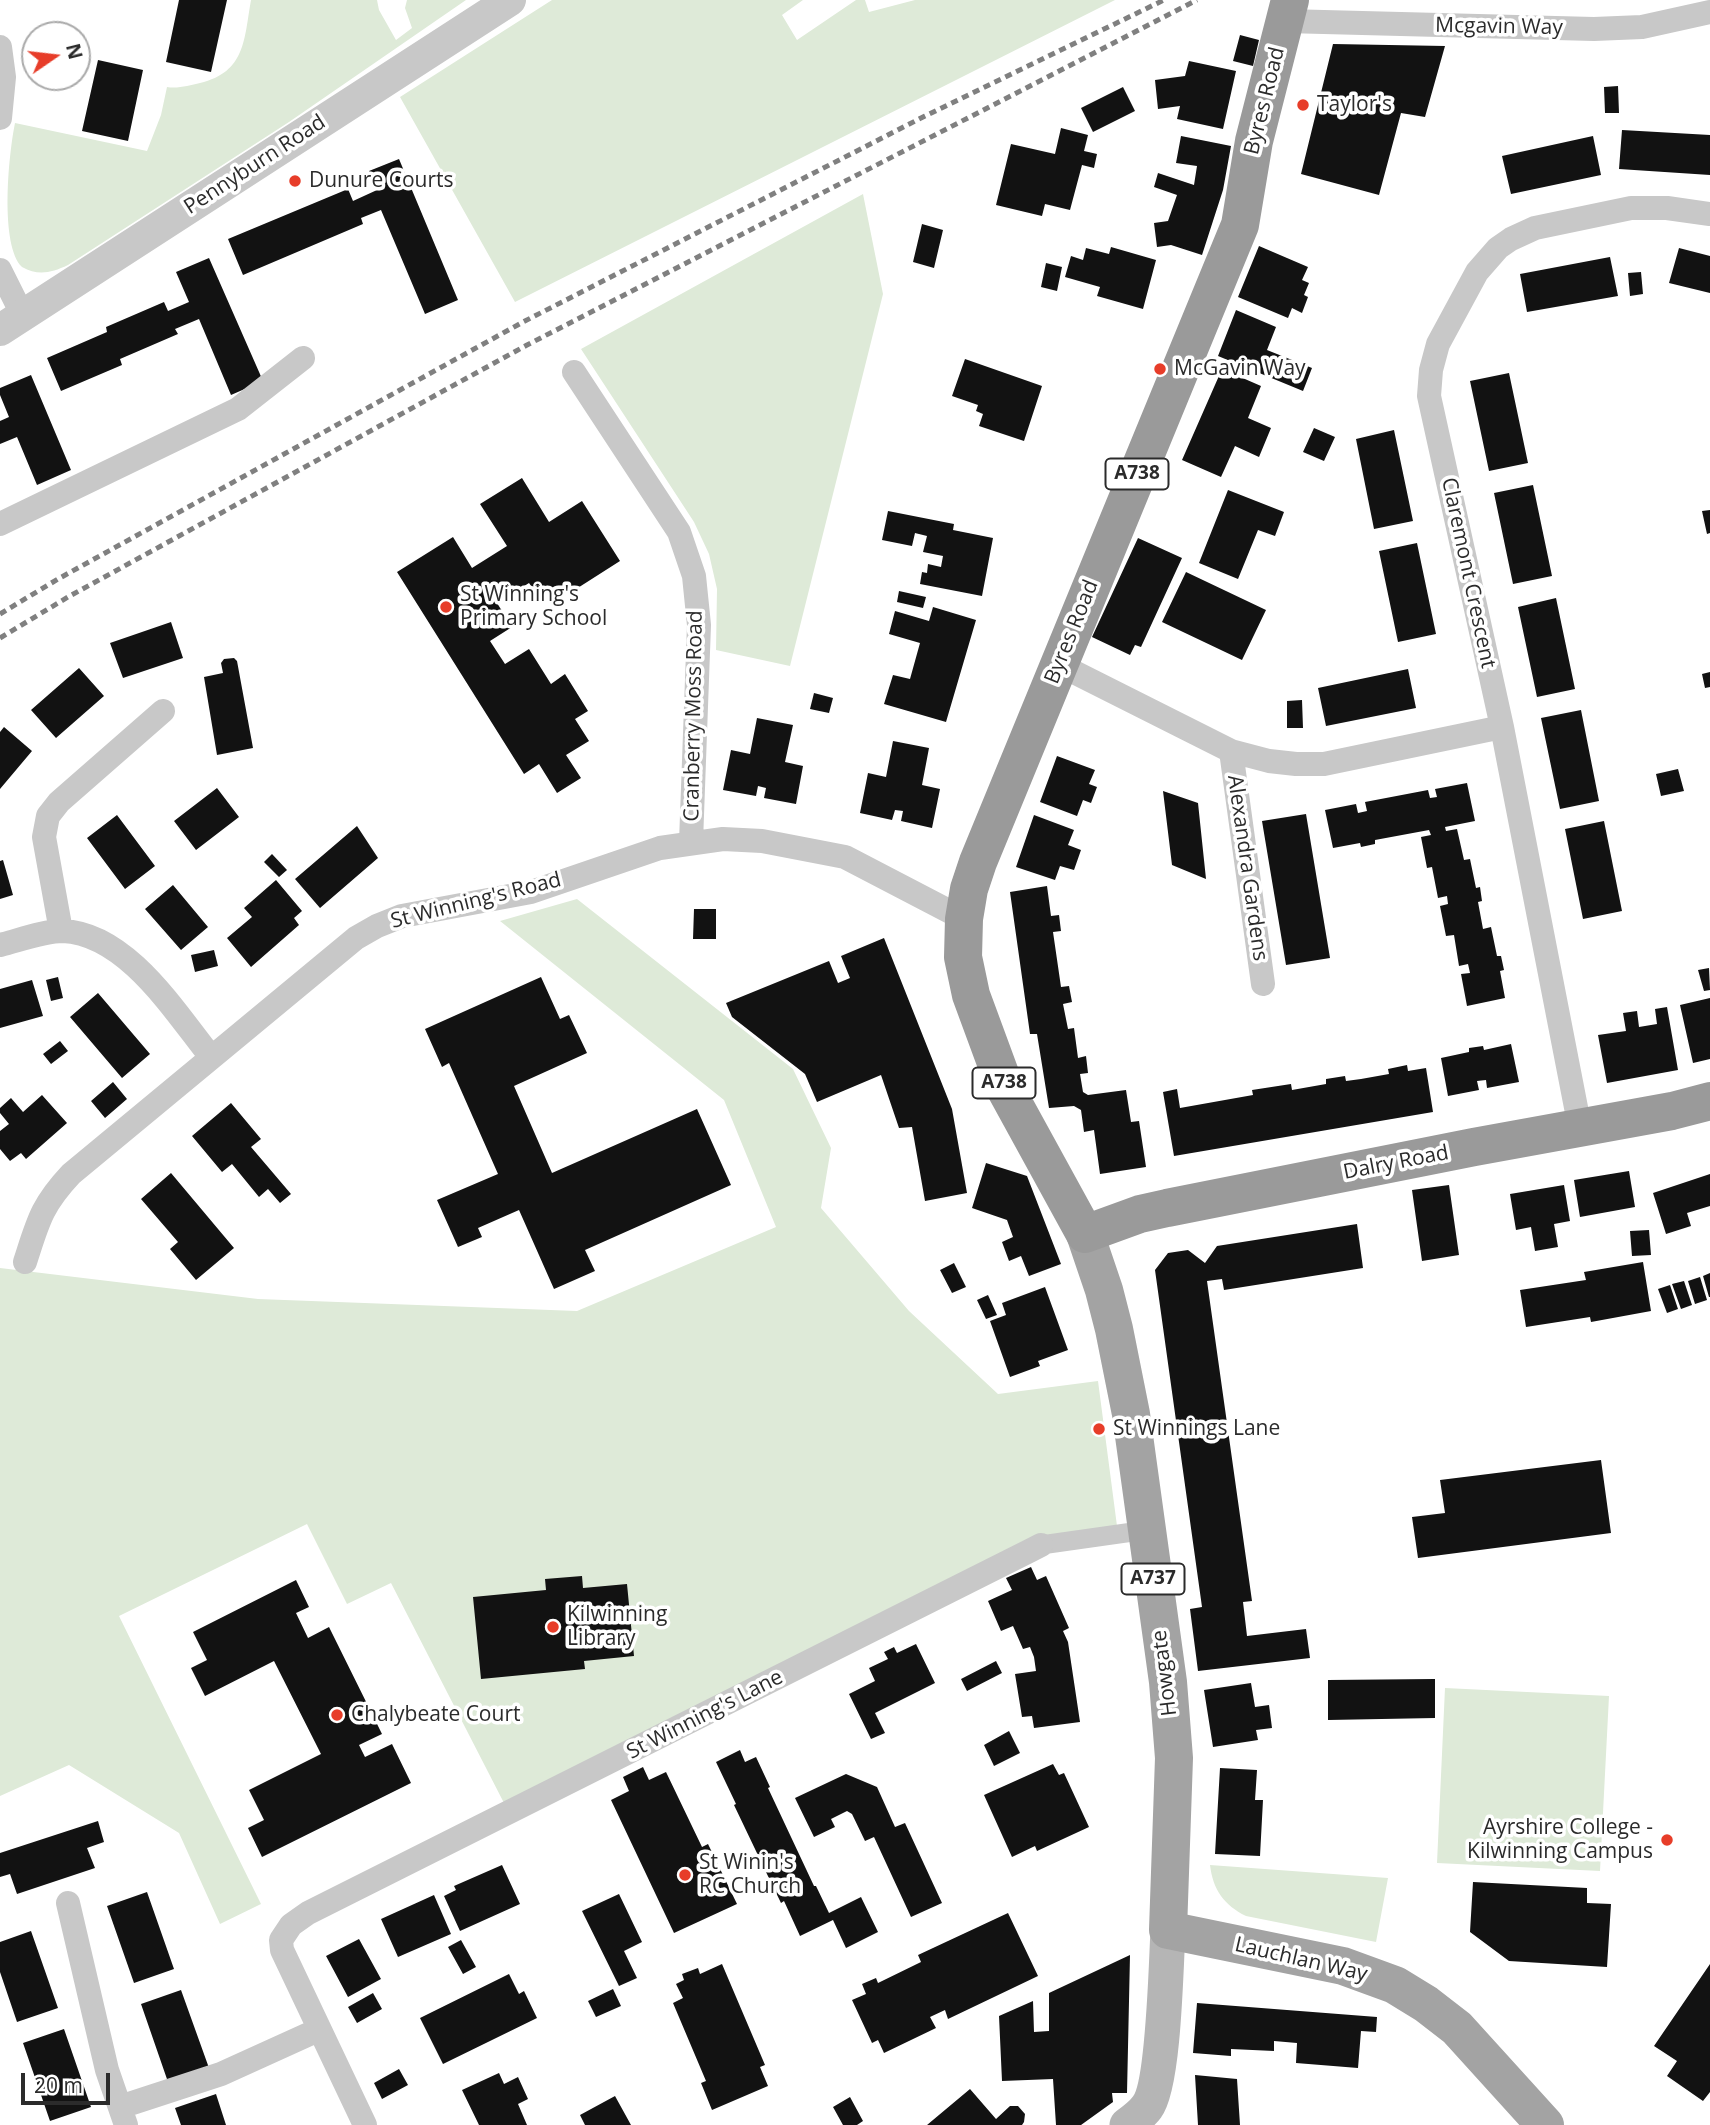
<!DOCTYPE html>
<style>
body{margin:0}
#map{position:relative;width:1710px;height:2125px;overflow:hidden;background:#fff;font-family:"Open Sans",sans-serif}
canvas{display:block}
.north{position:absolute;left:21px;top:21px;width:70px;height:70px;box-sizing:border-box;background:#fff;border:2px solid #aaa;border-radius:50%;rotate:76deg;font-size:19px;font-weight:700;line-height:28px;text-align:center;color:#2b2b2b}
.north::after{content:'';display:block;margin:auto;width:24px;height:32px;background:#e73d29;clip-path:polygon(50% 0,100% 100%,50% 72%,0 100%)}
.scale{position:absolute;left:21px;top:2073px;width:89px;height:32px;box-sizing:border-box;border:4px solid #2b2b2b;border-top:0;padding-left:9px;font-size:21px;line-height:24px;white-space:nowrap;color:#2b2b2b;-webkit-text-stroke:5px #fff;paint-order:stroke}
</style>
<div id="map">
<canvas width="1710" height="2125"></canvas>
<div class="north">N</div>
<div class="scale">20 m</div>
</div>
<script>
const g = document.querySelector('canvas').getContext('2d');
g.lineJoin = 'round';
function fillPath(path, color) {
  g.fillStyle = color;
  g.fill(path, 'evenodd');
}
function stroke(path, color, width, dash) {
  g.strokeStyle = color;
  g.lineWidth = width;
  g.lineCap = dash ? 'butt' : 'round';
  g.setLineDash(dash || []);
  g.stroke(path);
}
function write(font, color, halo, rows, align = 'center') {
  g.font = font + ' "Open Sans",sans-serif';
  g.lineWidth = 7;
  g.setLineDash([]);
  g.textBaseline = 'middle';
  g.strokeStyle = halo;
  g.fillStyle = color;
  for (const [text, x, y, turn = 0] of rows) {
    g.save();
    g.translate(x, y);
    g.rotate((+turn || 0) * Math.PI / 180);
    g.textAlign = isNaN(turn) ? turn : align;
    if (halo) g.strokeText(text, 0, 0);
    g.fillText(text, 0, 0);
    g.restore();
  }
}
const green = new Path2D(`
 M251,0H377L379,10L396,40L412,28L405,8L407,0H466L289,122L68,265C51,273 38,276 22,267C0,245 8,158 15,123L147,151L161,115L167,87C178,89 190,85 200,83C246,72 244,39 251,0Z
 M552,0H803L782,15L797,40L856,0H865L869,12L915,0H1115L515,302L400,97Z
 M863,194L883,294L790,666L716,650L717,589L709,554L694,522L581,349Z
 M577,899L793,1069L831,1148L821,1208L909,1311L998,1394L1098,1381L1117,1526L1030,1539L504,1803L391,1583L347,1604L307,1524L119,1616L261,1904L220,1924L179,1833L69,1765L0,1796V1268L258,1299L577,1311L776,1227L724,1100L500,921Z
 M1445,1688L1609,1696L1600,1871L1437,1863Z
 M1210,1865L1388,1878L1376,1942L1246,1916C1224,1905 1213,1890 1210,1865Z`);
const building = new Path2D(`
 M179,0H227L211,72L166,62Z
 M1240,35L1259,40L1253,66L1233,61Z
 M1333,44L1445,46L1425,117L1401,113L1379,195L1301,174Z
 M98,60L143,70L128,141L82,131Z
 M1189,61L1236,71L1223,129L1177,119L1180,106L1158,109L1155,80L1185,76Z
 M1618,86L1619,113H1605L1604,87Z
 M1123,87L1135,111L1093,132L1081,108Z
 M1061,128L1088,135L1084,151L1097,154L1094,168L1082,165L1070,210L1045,204L1042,216L996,205L1011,144L1055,154Z
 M1622,130L1710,135V175L1619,169Z
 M1181,136L1231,146L1223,190L1202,255L1171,245L1157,247L1154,223L1168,221L1177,195L1154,187L1158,173L1194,185L1197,166L1176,163Z
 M1593,136L1601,175L1511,194L1502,156Z
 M399,159L458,300L425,314L381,210L361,218L363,224L243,275L228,239L348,189L353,201L377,190L369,171Z
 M922,224L943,230L934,268L913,262Z
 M1259,246L1308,267L1302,280L1309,283L1304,295L1308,297L1302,313L1292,308L1288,318L1238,297Z
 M1111,247L1156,260L1143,309L1097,296L1100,287L1065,277L1071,256L1083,260L1086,248L1109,254Z
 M1679,248L1710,256V293L1669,283Z
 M1610,257L1618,296L1527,312L1520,274Z
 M209,258L263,381L231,395L199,319L175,329L178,334L120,359L122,365L61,391L47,358L107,332L106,327L164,302L168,311L189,302L176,272Z
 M1046,263L1062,267L1057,291L1041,287Z
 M1641,272L1643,294L1630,296L1628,273Z
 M1236,310L1276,327L1267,350L1312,368L1303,391L1218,356Z
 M965,359L1042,386L1024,441L979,426L983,414L976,411L978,405L952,396Z
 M1222,369L1261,386L1248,418L1271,428L1259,457L1235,446L1221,477L1182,460Z
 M1509,373L1528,463L1489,471L1470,381Z
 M31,375L71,470L37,485L17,437L0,444V421L9,417L0,395V388Z
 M1314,428L1335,437L1324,461L1303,452Z
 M1394,430L1413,521L1374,529L1356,439Z
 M522,478L549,522L582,501L620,561L573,591L568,583L541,600L529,583L497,603L512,627L490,641L505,664L529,649L551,684L565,674L588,711L575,719L589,741L566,755L581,778L557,793L539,764L524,774L397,572L453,537L472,568L507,546L480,504Z
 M1533,485L1552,576L1513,584L1494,493Z
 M1228,490L1284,512L1275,536L1258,530L1238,579L1199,563Z
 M1710,510V533L1707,534L1702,511Z
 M888,511L954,524L953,530L993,538L982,596L920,584L922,572L927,573L928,564L941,567L943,556L923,552L927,536L915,533L912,546L882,540Z
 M1138,538L1182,558L1141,647L1135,645L1130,655L1092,637Z
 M1417,543L1436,634L1398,642L1379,551Z
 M1186,572L1266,610L1242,660L1162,622Z
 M899,591L926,597L923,608L897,602Z
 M1556,598L1575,689L1537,697L1518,607Z
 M933,607L976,620L946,722L884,704L893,675L910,679L920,643L889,634L895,611L929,621Z
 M171,622L183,658L123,678L110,643Z
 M234,658L237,661L253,748L217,755L204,677L223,673L221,663L224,659Z
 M79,668L104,696L56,738L31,710Z
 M1408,669L1416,708L1326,726L1318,688Z
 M1710,672V687L1705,688L1702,674Z
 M814,693L833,698L829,713L810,709Z
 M1302,700L1303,728H1287V701Z
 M1581,710L1599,801L1560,809L1541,718Z
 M757,718L793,725L785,762L803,766L796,804L764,798L766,788L758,786L756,796L723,790L731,750L750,754Z
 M4,727L32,751L0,789V732Z
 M893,741L929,748L922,785L940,789L932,828L901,821L903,811L895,810L892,820L860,813L868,773L886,777Z
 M1057,756L1095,770L1089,784L1097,787L1091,803L1083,800L1077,816L1040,802Z
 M1678,769L1684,791L1661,796L1656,774Z
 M1467,783L1475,821L1445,827L1446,831L1457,829L1464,860L1470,859L1476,888L1480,887L1482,901L1478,902L1483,929L1491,927L1497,956H1501L1504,970L1500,971L1505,998L1467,1006L1461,974L1470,973L1468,964L1459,966L1454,935L1446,936L1440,906L1448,904L1447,896L1438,898L1432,867L1427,868L1421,837L1431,835L1429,830L1375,840V844L1361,847L1360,843L1333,848L1325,810L1356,804L1358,813L1367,811L1365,802L1428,790L1430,798L1437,797L1435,789Z
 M217,788L239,817L196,850L174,821Z
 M1163,791L1198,803L1206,879L1172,865Z
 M1306,814L1330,958L1286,965L1262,821Z
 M117,815L155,866L125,889L87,838Z
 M1034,815L1074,830L1068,845L1081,850L1074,870L1060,866L1055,880L1016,867Z
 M1604,821L1622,911L1583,919L1565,829Z
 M357,826L378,858L320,908L295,879Z
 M272,854L287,870L279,877L264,862Z
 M3,860L13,895L0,899V861Z
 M276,880L302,911L294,918L299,925L251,967L227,938L252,917L244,908Z
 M173,885L208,927L181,950L145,909Z
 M1047,886L1051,916L1059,915L1061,931L1053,932L1061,987L1069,986L1072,1002L1063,1004L1068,1029L1074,1028L1078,1058L1086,1056L1088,1073L1080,1074L1083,1092L1088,1095L1126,1090L1131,1122L1139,1121L1146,1167L1100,1174L1094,1130L1084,1132L1081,1110L1074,1106L1049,1108L1037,1034H1030L1010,892Z
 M694,909H716V939H693Z
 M884,938L952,1109L967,1193L925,1201L912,1127L899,1128L881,1075L817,1102L805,1074L732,1017L726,1003L829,961L838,983L850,978L841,956Z
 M214,950L218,966L195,972L191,955Z
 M1709,968L1710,990L1704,991L1698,970Z
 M58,977L63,998L51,1001L46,980Z
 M541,977L560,1019L569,1015L587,1053L514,1086L552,1173L697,1109L731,1185L585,1250L595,1271L554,1289L519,1210L478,1228L482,1237L458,1247L437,1200L498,1174L449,1063L442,1067L425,1029Z
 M32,980L43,1016L0,1028V989Z
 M98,993L150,1054L122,1078L70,1017Z
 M1710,998V1059L1693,1063L1680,1005Z
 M1667,1007L1678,1070L1607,1083L1598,1035L1626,1031L1623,1013L1637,1011L1639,1027L1657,1024L1655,1009Z
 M60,1041L68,1051L51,1064L43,1054Z
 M1511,1044L1519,1082L1487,1088L1486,1080L1477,1081L1479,1090L1448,1096L1441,1058L1469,1052V1048L1483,1046L1484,1050Z
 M1407,1065L1408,1071L1426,1068L1433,1112L1174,1156L1163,1092L1177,1089L1180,1108L1253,1095L1252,1090L1291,1084L1292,1090L1326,1084V1079L1345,1076L1346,1081L1361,1079L1389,1074L1388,1069Z
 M113,1082L127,1099L105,1118L91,1101Z
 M42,1095L67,1123L26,1159L21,1153L10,1161L0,1149V1131L9,1124L0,1113V1108L11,1098L23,1112Z
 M231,1103L261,1139L251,1147L291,1194L280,1203L268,1189L259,1197L232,1164L222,1172L192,1136Z
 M986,1163L1027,1176L1061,1264L1029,1276L1021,1256L1009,1261L1002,1242L1013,1237L1007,1220L972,1208Z
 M1629,1171L1635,1207L1580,1217L1574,1180Z
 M171,1173L234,1248L196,1280L170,1249L178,1242L141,1199Z
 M1710,1174V1206L1687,1213L1691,1226L1666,1234L1653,1193Z
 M1449,1185L1459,1255L1422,1261L1412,1190Z
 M1564,1185L1570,1221L1554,1224L1558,1247L1535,1251L1531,1227L1516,1230L1510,1194Z
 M1357,1224L1363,1268L1224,1290L1222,1279L1207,1281L1252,1601L1243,1602L1247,1636L1306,1629L1310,1658L1198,1671L1190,1609L1202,1607L1155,1270L1168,1253L1188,1250L1205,1263L1217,1246Z
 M1649,1230L1651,1255L1632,1256L1630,1231Z
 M1643,1262L1651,1311L1591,1322L1590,1317L1526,1327L1520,1290L1586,1280L1584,1272Z
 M954,1263L966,1287L952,1293L940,1270Z
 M1710,1273V1297H1709L1703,1276Z
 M1700,1277L1707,1300L1695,1304L1688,1281Z
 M1684,1281L1692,1305L1681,1309L1672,1284Z
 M1670,1285L1678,1309L1667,1313L1658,1289Z
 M1045,1287L1068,1350L1038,1361L1040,1366L1010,1377L990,1321L1006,1315L1002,1303Z
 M988,1295L997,1315L986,1319L977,1300Z
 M1601,1460L1611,1533L1418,1558L1412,1517L1445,1513L1440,1480Z
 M1031,1567L1037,1580L1046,1576L1069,1628L1063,1631L1068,1642L1080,1722L1034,1728L1032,1716L1022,1717L1015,1674L1036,1671L1034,1657L1030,1647L1023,1649L1013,1626L1001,1631L988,1601L1012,1590L1006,1578Z
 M582,1576L583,1588L627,1584L634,1656L584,1661L585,1669L481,1679L473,1597L546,1590L545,1579Z
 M296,1580L309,1607L296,1613L308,1638L329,1627L382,1734L359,1745L365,1757L392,1744L411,1783L262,1857L248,1828L264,1820L249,1790L321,1754L274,1661L205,1696L191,1668L207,1660L193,1632Z
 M916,1644L935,1683L875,1713L885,1733L871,1739L849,1694L875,1681L869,1668L888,1659L884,1652L894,1647L897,1653Z
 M996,1661L1002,1673L967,1691L961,1679Z
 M1435,1679V1718L1328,1720V1680Z
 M1251,1683L1255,1707L1269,1705L1272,1728L1256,1730L1258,1740L1213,1747L1204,1690Z
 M1009,1731L1020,1753L994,1766L984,1745Z
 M740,1750L745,1762L756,1757L770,1787L768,1788L814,1886H816L829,1913L861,1897L878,1932L846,1948L833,1920L800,1936L784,1901L781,1903L766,1872L734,1805L736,1804L716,1762Z
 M1053,1764L1059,1775L1064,1773L1089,1827L1037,1851L1035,1846L1012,1857L984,1795Z
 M643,1767L649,1780L666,1772L702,1847L708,1844L737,1904L674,1933L611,1800L629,1791L623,1777Z
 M1220,1768L1257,1770L1255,1800H1263L1260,1856L1215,1854Z
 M846,1774L877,1787L895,1827L905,1823L942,1903L911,1917L874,1837L865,1841L852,1814L847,1811L831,1819L835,1827L814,1837L795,1798Z
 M98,1821L104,1842L87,1848L95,1868L17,1894L10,1874L0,1877V1853Z
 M502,1865L520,1904L460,1931L444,1896L456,1890L454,1886Z
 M1473,1882L1587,1888V1903L1611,1904L1607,1967L1509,1961L1470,1932Z
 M147,1892L174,1969L134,1983L107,1906Z
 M619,1894L642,1942L624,1951L637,1978L619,1986L582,1911Z
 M434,1895L451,1934L398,1957L381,1919Z
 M1008,1913L1038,1976L948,2019L945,2010L930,2017L936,2028L884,2053L878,2040L872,2043L852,2000L866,1994L862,1984L876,1978L878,1983L921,1962L918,1955Z
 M31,1931L58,2008L17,2022L0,1972V1942Z
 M359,1939L381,1979L348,1997L326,1956Z
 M461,1940L476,1967L463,1974L448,1947Z
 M1130,1955L1127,2093H1112L1113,2102L1081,2125H1056L1053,2079L1002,2081L999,2016L1033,2001L1034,2032L1049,2031V1993Z
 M722,1964L765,2065L760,2067L768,2086L712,2110L701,2083L706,2081L673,2003L683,1998L676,1984L684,1980L682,1974L698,1968L700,1974Z
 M1710,1964V2092L1703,2101L1667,2076L1677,2061L1654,2046Z
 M509,1974L519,1994L524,1991L537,2018L443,2064L420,2018Z
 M613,1989L621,2006L596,2017L588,2001Z
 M181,1990L209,2068L168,2082L141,2004Z
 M373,1993L382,2009L357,2023L348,2007Z
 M1197,2003L1377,2017L1376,2032L1361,2031L1358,2068L1296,2063L1297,2043L1274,2041V2051L1231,2049V2056L1193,2053Z
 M64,2029L91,2107L50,2121L23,2043Z
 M399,2069L408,2085L382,2099L374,2083Z
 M499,2073L504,2084L518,2077L528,2099L518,2104L527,2125H479L462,2090Z
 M1195,2075L1237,2079L1240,2125H1198Z
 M970,2089L996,2119L1010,2106H1018L1025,2114L1024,2122L1022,2125H927Z
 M216,2094L226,2125H181L175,2108Z
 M615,2096L631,2125H585L580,2115Z
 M850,2097L863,2121L857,2125H843L833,2107Z`);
const pedestrian = new Path2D(`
 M1041,1545L1147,1530`);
const minor = new Path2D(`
 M1285,21L1594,29L1642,27L1710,12
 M0,47L4,77L0,118
 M0,270L23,316
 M574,372L679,532L694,576L699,625L691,842
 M0,524L238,409L303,358
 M1058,664L1231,751L1269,761L1296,764H1324L1502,727
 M1231,751L1263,984
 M61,931L44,837L48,816L59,802L163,711
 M0,945C20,940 43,931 63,931C127,934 174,1011 211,1057
 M1580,1128L1502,727L1429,396L1431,370L1438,344L1477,272L1498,248L1511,239L1535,228L1631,208H1667L1710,214
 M25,1262C38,1222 41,1206 71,1174L356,938L377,926L402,916L531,892L660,848L723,839L762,841L845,857L964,919
 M68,1903L107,2070L126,2125
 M120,2107L221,2074L318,2030
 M365,2125L282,1950L281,1940L291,1925L308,1913C552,1789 797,1668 1041,1545`);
const tertiary = new Path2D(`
 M0,330L510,0`);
const secondary = new Path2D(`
 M1127,2125C1134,2120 1142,2114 1147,2107C1164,2085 1166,1964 1168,1930`);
const primary = new Path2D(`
 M1085,1234L1104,1290L1114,1329L1131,1414L1168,1682L1174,1758L1168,1930L1343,1966L1395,1985L1426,2004L1457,2028L1545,2125`);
const trunk = new Path2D(`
 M1290,0L1254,141L1240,225L978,862L969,889L964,919L963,957L971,995L1006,1090L1085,1234L1140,1214L1167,1208L1474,1147L1672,1111L1710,1101`);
const rail = new Path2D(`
 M0,614L58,579L523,322L925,116L1164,0
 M0,638L68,597L527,345L1197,0`);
const markers = [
 [1303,105,7,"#e73d29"],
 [295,181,7,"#e73d29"],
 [1160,369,7,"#e73d29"],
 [446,607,7,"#e73d29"],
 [1099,1429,7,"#e73d29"],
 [553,1627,7,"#e73d29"],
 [337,1715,7,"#e73d29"],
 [1667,1840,7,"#e73d29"],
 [685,1875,7,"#e73d29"]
];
const shields = [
 [1137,474,63],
 [1004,1083,63],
 [1153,1579,63]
];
const shieldNames = [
 ["A738",1137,474],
 ["A738",1004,1083],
 ["A737",1153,1579]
];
const streetNames = [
 ["Mcgavin Way",1499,27,1],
 ["Byres Road",1265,101,-76],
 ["Pennyburn Road",255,165,-33],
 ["Claremont Crescent",1468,573,78],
 ["Byres Road",1072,632,-68],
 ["Cranberry Moss Road",694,716,-89],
 ["Alexandra Gardens",1247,868,82],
 ["St Winning's Road",476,901,-14],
 ["Dalry Road",1396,1163,-11],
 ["Howgate",1165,1673,-97],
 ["St Winning's Lane",705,1715,-27],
 ["Lauchlan Way",1301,1960,13]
];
const poiNames = [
 ["Taylor's",1317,105],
 ["Dunure Courts",309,181],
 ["McGavin Way",1174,369],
 ["St Winning's",460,595],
 ["Primary School",460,619],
 ["St Winnings Lane",1113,1429],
 ["Kilwinning",567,1615],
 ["Library",567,1639],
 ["Chalybeate Court",351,1715],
 ["Ayrshire College -",1653,1828,"right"],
 ["Kilwinning Campus",1653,1852,"right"],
 ["St Winin's",699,1863],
 ["RC Church",699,1887]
];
fillPath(green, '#deead8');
fillPath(building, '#121212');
stroke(pedestrian, '#c8c8c8', 19);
stroke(minor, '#c8c8c8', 24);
stroke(tertiary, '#c8c8c8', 32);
stroke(secondary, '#b5b5b5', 35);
stroke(primary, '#a3a3a3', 38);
stroke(trunk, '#9a9a9a', 38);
stroke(rail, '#808080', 5, [7, 5]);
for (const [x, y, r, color] of markers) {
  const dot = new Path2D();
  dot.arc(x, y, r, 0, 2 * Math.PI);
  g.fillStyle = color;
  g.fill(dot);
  stroke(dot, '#fff', 2.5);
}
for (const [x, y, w] of shields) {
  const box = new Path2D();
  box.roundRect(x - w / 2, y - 15.5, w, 31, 5);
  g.fillStyle = '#fff';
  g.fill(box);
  stroke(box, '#2b2b2b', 2);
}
write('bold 19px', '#2b2b2b', null, shieldNames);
write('21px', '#2b2b2b', '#fff', streetNames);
write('21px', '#2b2b2b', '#fff', poiNames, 'left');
</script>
